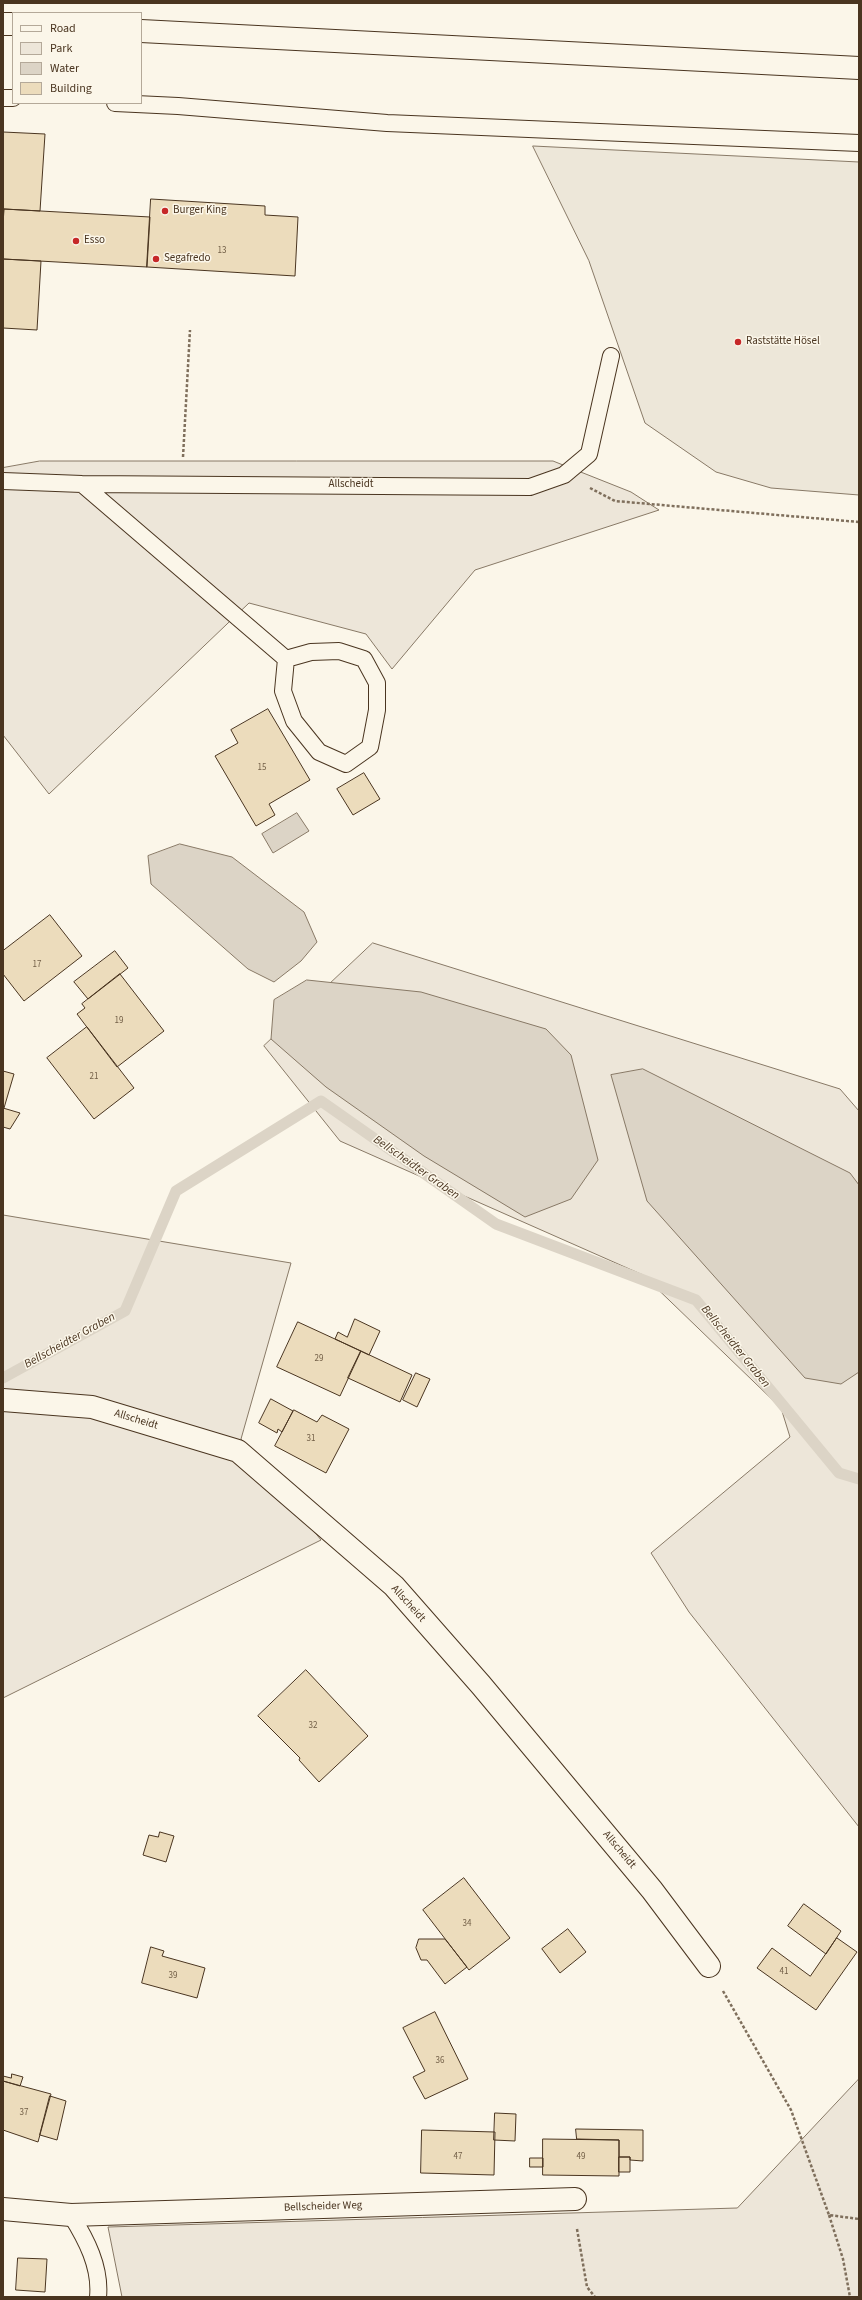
<!DOCTYPE html>
<meta charset="utf-8">
<style>
body{margin:0}
#map{position:relative;width:862px;height:2300px;overflow:hidden;background:#fbf6e9;font-family:"Source Sans 3",sans-serif}
canvas{display:block}
.frame{position:absolute;inset:0;border:4px solid #4a3520;pointer-events:none}
.legend{position:absolute;left:12px;top:12px;width:130px;height:92px;box-sizing:border-box;background:#fbf6e9;border:1px solid #b4a999;margin:0;padding:5px 7px;list-style:none;font-size:12px;color:#4a3520}
.legend li{display:flex;align-items:center;gap:8px;height:20px}
.legend b{width:20px;border:1px solid #b4a999}
</style>
<div id="map">
<canvas width="862" height="2300"></canvas>
<div class="frame"></div>
<ul class="legend">
<li><b style="height:5px;background:#fbf6e9"></b>Road</li>
<li><b style="height:11px;background:#ede6d9"></b>Park</li>
<li><b style="height:11px;background:#dcd4c6"></b>Water</li>
<li><b style="height:11px;background:#ecdcbc"></b>Building</li>
</ul>
</div>
<script>
const g = document.querySelector('canvas').getContext('2d');
g.lineJoin = 'round';
function fillPath(path, color) {
  g.fillStyle = color;
  g.fill(path, 'evenodd');
}
function stroke(path, color, width, dash) {
  g.strokeStyle = color;
  g.lineWidth = width;
  g.lineCap = dash ? 'butt' : 'round';
  g.setLineDash(dash || []);
  g.stroke(path);
}
function write(font, color, halo, rows, align = 'center') {
  g.font = font + ' "Source Sans 3",sans-serif';
  g.lineWidth = 3;
  g.setLineDash([]);
  g.textBaseline = 'middle';
  g.strokeStyle = halo;
  g.fillStyle = color;
  for (const [text, x, y, turn = 0] of rows) {
    g.save();
    g.translate(x, y);
    g.rotate((+turn || 0) * Math.PI / 180);
    g.textAlign = isNaN(turn) ? turn : align;
    if (halo) g.strokeText(text, 0, 0);
    g.fillText(text, 0, 0);
    g.restore();
  }
}
const green = new Path2D(`
 M40,461H553L631,492L659,510L475,570L392,669L366,634L249,603L49,794L3,735V468Z
 M373,943L840,1089L859,1111V1827L689,1612L651,1553L790,1437L781,1408L643,1275L340,1141L264,1046Z
 M3,1215L291,1263L241,1439L321,1540L3,1698Z
 M859,2079V2297H122L108,2227L737,2208Z`);
const parking = new Path2D(`
 M533,146L859,162V495L771,488L716,472L645,423L589,261Z`);
const water = new Path2D(`
 M297,813L309,831L273,853L262,834Z
 M180,844L232,857L304,912L317,942L301,961L274,982L248,969L151,884L148,856Z
 M307,980L421,992L546,1029L571,1055L598,1160L571,1199L525,1217L424,1156L326,1087L271,1039L274,1000Z
 M643,1069L850,1173L859,1185V1372L841,1384L805,1378L647,1201L611,1075Z`);
const stream = new Path2D(`
 M3,1378L125,1311L176,1191L321,1101L496,1224L696,1300L839,1473L859,1479`);
const building = new Path2D(`
 M3,132L45,134L40,211L4,209L3,224Z
 M151,199L265,206V215L298,217L295,276L147,267Z
 M4,209L150,217L147,267L3,259Z
 M3,259L41,261L37,330L3,328Z
 M268,709L310,780L269,804L275,815L256,826L215,756L238,743L231,730Z
 M364,773L380,799L353,815L337,789Z
 M50,915L82,956L24,1001L3,974V951Z
 M115,951L128,968L88,999L74,982Z
 M120,974L164,1031L117,1067L77,1014L85,1008L82,1004Z
 M87,1027L134,1088L94,1119L47,1058Z
 M3,1071L14,1074L4,1108H3Z
 M3,1108L20,1113L10,1129L3,1127Z
 M355,1319L380,1331L369,1355L335,1339L338,1332L347,1337Z
 M298,1322L361,1351L340,1396L277,1367Z
 M361,1351L412,1375L400,1402L348,1378Z
 M416,1373L430,1379L417,1407L403,1400Z
 M271,1399L293,1411L282,1432L278,1429L277,1433L259,1423Z
 M294,1410L317,1422L322,1415L349,1429L326,1473L275,1446Z
 M306,1670L368,1736L319,1782L299,1760L300,1758L258,1716Z
 M160,1832L174,1836L166,1862L143,1855L149,1835L158,1837Z
 M464,1878L510,1938L469,1970L423,1910Z
 M804,1904L841,1931L826,1954L788,1926Z
 M568,1929L586,1952L560,1973L542,1949Z
 M837,1938L857,1952L816,2010L757,1968L772,1948L810,1976Z
 M419,1939H445L467,1967L445,1984L427,1960H421L416,1948Z
 M151,1947L164,1951L162,1956L205,1968L197,1998L142,1983Z
 M435,2012L468,2079L425,2099L413,2077L425,2071L403,2028Z
 M12,2074L23,2077L20,2086L3,2081V2076L11,2078Z
 M3,2081L51,2094L38,2142L3,2130Z
 M50,2096L66,2101L57,2140L40,2135Z
 M495,2113L516,2114L515,2141L494,2140Z
 M576,2129L643,2130V2161L630,2160V2157H619V2140L577,2139Z
 M422,2130L495,2132L494,2175L421,2173Z
 M543,2139L619,2140V2176L543,2175Z
 M619,2157H630V2172H619Z
 M530,2158H543V2167H530Z
 M18,2258L47,2259L45,2292L16,2290Z`);
const path = new Path2D(`
 M183,457L190,330
 M590,488L615,501L859,522
 M723,1991L791,2110L829,2215L859,2219
 M829,2215L843,2259L850,2297
 M577,2229L587,2287L595,2297`);
const service = new Path2D(`
 M3,98H13
 M115,103L178,106L387,123L859,143
 M3,481L82,484L530,487L564,475L589,454L611,356
 M82,484L286,659L283,691L294,721L319,752L346,764L370,747L377,710V683L364,659L339,651L311,652L286,659
 M71,2215C86,2239 101,2267 98,2297`);
const minor = new Path2D(`
 M3,1400L92,1407L238,1451L394,1586L481,1685L652,1890L709,1966
 M3,2209L71,2215L575,2199`);
const motorway = new Path2D(`
 M3,24H13
 M141,31L859,68`);
const markers = [
 [165,211,4,"#c62828"],
 [76,241,4,"#c62828"],
 [156,259,4,"#c62828"],
 [738,342,4,"#c62828"]
];
const numberNames = [
 ["13",222,251],
 ["15",262,768],
 ["17",37,965],
 ["19",119,1021],
 ["21",94,1077],
 ["29",319,1359],
 ["31",311,1439],
 ["32",313,1726],
 ["34",467,1924],
 ["41",784,1972],
 ["39",173,1976],
 ["36",440,2061],
 ["37",24,2113],
 ["47",458,2157],
 ["49",581,2157]
];
const poiNames = [
 ["Burger King",173,211],
 ["Esso",84,241],
 ["Segafredo",164,259],
 ["Raststätte Hösel",746,342]
];
const streetNames = [
 ["Allscheidt",351,485],
 ["Allscheidt",136,1420,17],
 ["Allscheidt",408,1604,48],
 ["Allscheidt",619,1850,50],
 ["Bellscheider Weg",323,2207,-2]
];
const waterNames = [
 ["Bellscheidter Graben",416,1168,35],
 ["Bellscheidter Graben",70,1341,-29],
 ["Bellscheidter Graben",735,1347,51]
];
fillPath(green, '#ede6d9');
stroke(green, '#887966', 1);
fillPath(parking, '#ede7d9');
stroke(parking, '#887966', 1);
fillPath(water, '#dcd4c6');
stroke(water, '#887966', 1);
stroke(stream, '#dcd4c6', 11);
fillPath(building, '#ecdcbc');
stroke(building, '#4a3520', 1);
stroke(service, '#4a3520', 18);
stroke(minor, '#4a3520', 24);
stroke(motorway, '#4a3520', 24);
stroke(path, '#7f6f5c', 2.5, [3, 2]);
stroke(service, '#fbf6e9', 16);
stroke(minor, '#fbf6e9', 22);
stroke(motorway, '#fbf6e9', 22);
for (const [x, y, r, color] of markers) {
  const dot = new Path2D();
  dot.arc(x, y, r, 0, 2 * Math.PI);
  g.fillStyle = color;
  g.fill(dot);
  stroke(dot, '#fbf6e9', 1.5);
}
write('9px', '#725f47', null, numberNames);
write('11px', '#4a3520', '#fbf6e9', poiNames, 'left');
write('11px', '#4a3520', '#fbf6e9', streetNames);
write('italic 12px', '#4a3520', '#fbf6e9', waterNames);
</script>
